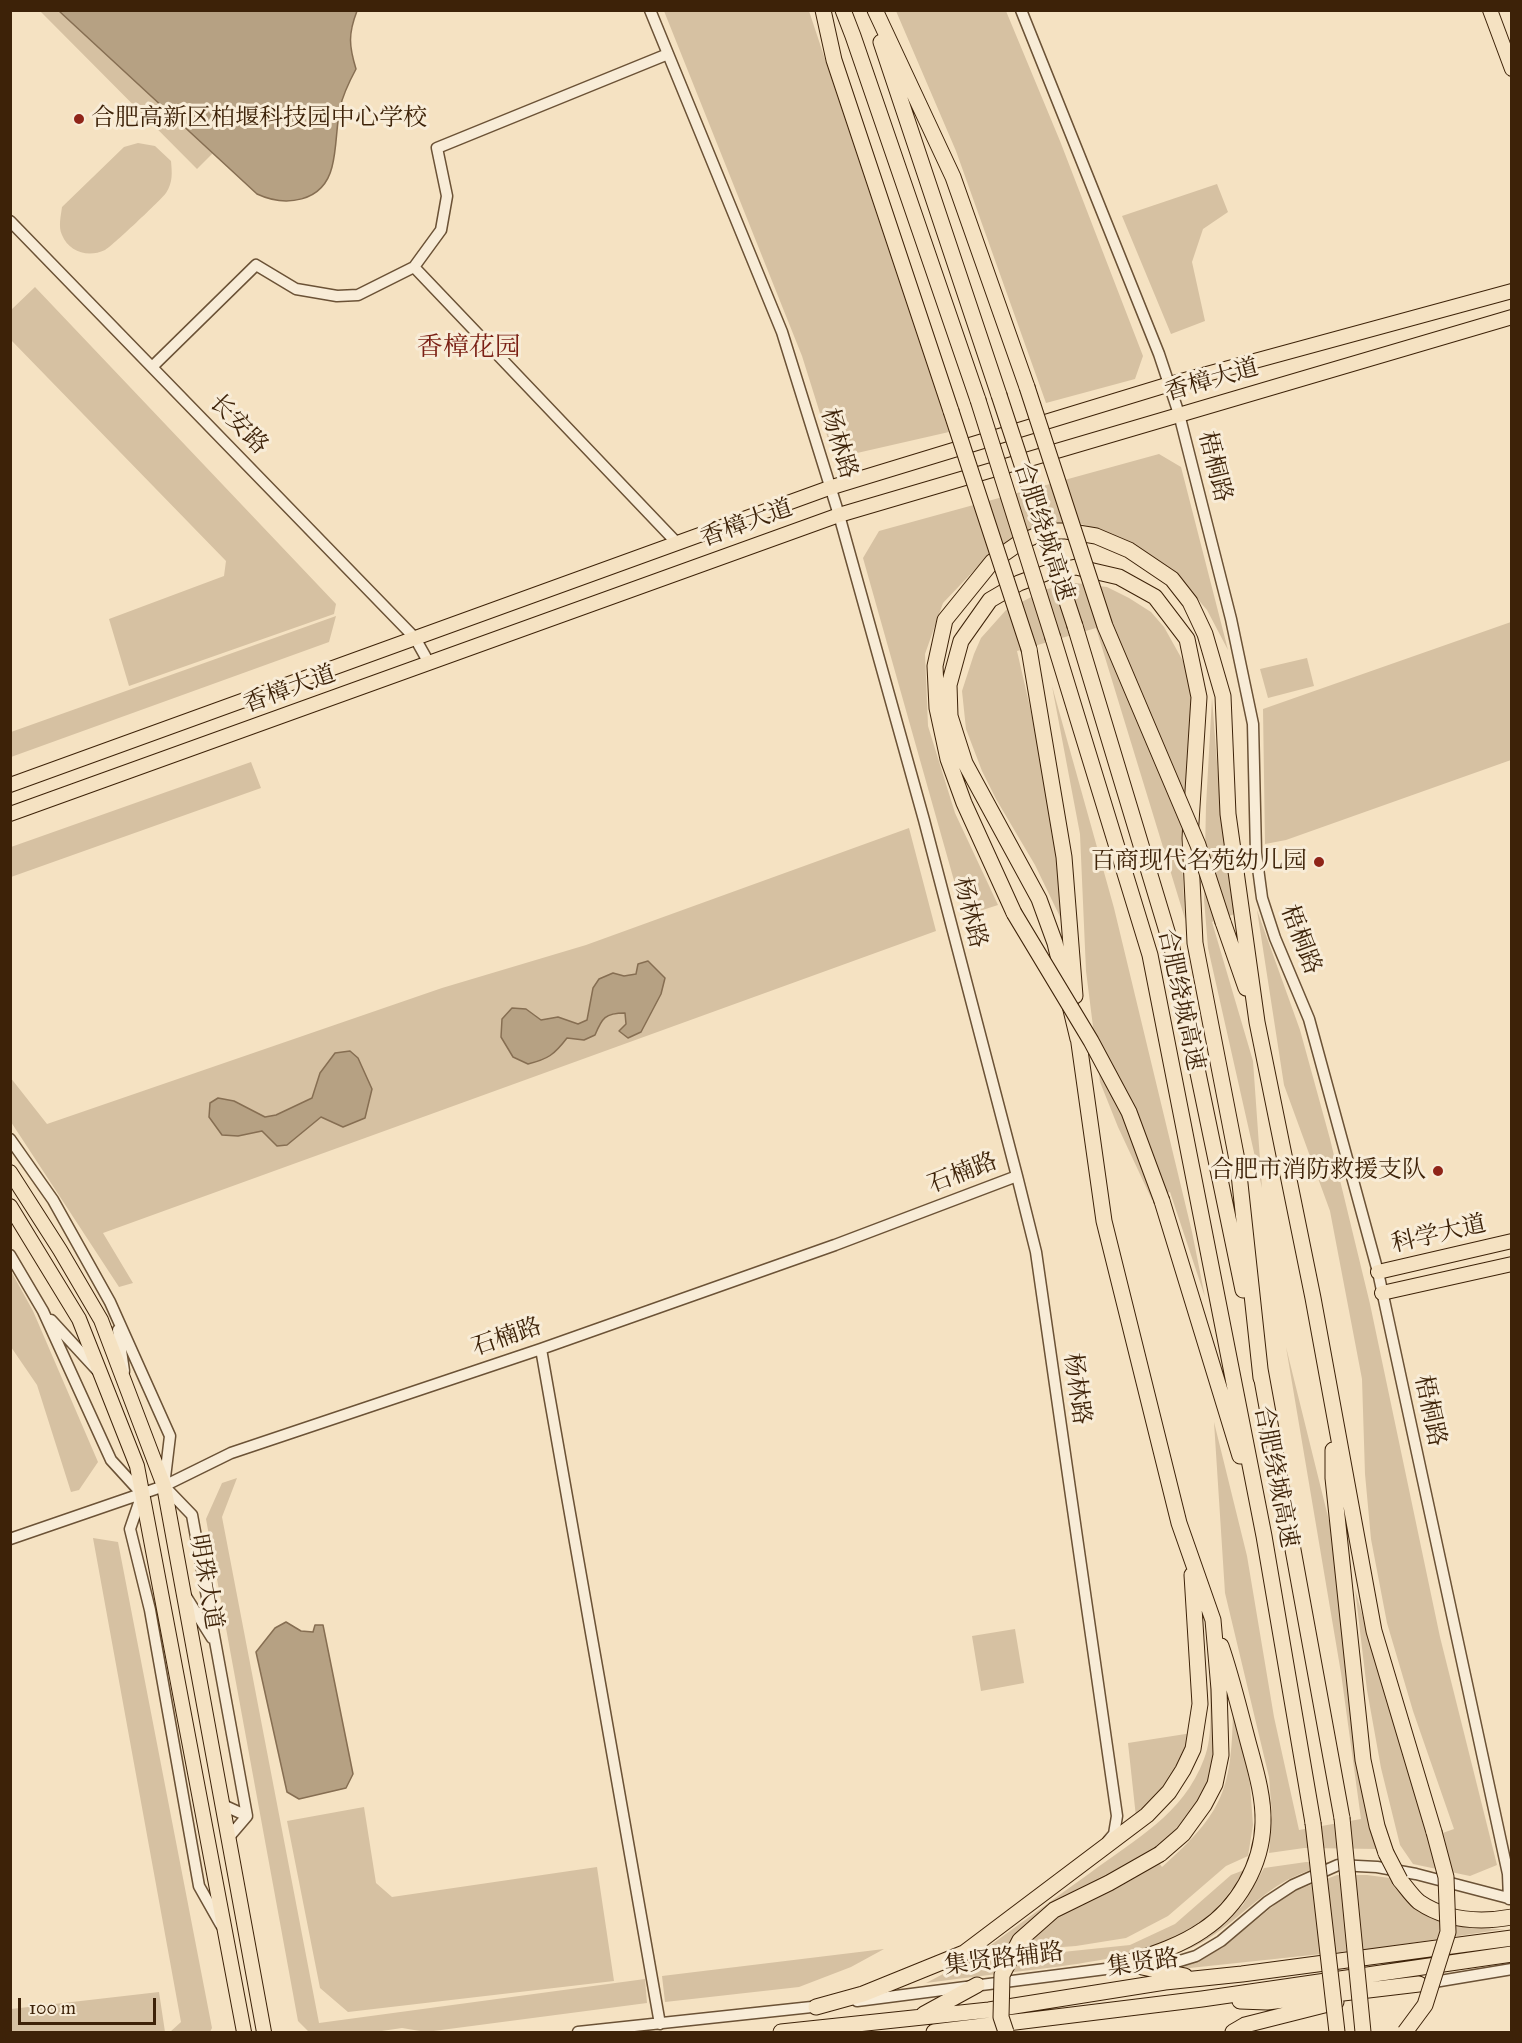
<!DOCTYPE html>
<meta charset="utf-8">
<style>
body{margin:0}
#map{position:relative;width:1522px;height:2043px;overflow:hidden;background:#f5e2c2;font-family:"IM FELL Great Primer",serif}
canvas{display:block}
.frame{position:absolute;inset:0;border:12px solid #3d2208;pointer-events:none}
.scale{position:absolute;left:18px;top:1998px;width:138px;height:27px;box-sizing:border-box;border:3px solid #3d2208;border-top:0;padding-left:8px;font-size:18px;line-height:21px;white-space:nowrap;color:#3d2208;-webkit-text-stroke:4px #f8ecd7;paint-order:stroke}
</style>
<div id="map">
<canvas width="1522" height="2043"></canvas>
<div class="frame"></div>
<div class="scale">100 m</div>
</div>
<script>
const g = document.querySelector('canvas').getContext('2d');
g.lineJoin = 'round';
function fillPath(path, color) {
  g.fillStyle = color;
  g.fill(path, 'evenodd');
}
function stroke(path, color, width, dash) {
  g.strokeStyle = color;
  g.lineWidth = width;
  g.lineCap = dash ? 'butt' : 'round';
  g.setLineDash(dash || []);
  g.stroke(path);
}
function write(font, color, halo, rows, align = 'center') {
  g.font = font + ' "IM FELL Great Primer","Noto Serif SC",serif';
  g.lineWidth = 6;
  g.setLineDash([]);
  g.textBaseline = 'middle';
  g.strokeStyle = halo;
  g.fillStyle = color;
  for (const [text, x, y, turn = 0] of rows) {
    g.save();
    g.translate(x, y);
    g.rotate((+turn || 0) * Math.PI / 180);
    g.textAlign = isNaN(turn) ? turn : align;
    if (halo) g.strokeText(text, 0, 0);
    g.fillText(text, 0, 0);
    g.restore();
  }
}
const green = new Path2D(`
 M40,11H59L213,153L197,169Z
 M664,11H809L949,432L857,453L829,442L802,356Z
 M896,11H1006L1060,141L1143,356L1135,379L1046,403L956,151Z
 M138,143L155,146L171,161C172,173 173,182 166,193C163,198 110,248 105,250C88,258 69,252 62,235C58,227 61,215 62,207L124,147Z
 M1217,184L1228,212L1203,229L1192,262L1205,321L1171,334L1122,216Z
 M35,287L336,604L334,614L129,686L109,619L224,576L226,561L11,340V310Z
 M1159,454L1181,467L1228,650L1207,610L1173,570L1126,540L1076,522L985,559L943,603L925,654L928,726L955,813L998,905L964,916L863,558L879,531Z
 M1076,583L1107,587L1129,598L1151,612L1164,627L1183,661L1189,680L1192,708L1181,843L1185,919L1096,628L1017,651L1047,781L1063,923L1035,865L996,799L982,771L966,729L962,691L974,654L981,638L1006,610L1047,589Z
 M336,616L329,642L11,757V732Z
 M1511,622V760L1286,840L1265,844L1263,709Z
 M1307,658L1314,686L1268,698L1260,669Z
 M1052,686L1114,908L1192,1232L1205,1297L1170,1192L1152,1200L1118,1127L1100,1082L1086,971L1080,834Z
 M1212,698L1220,802L1235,914L1212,922L1253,1061L1262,1188L1208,948L1204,899L1206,806Z
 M251,762L261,788L11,877V847Z
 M909,828L936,931L103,1233L133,1283L119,1287L11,1122L10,1077L47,1124L442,988L586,945Z
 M1257,910L1300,1030L1330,1139L1370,1304L1440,1637L1497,1865L1470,1876L1413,1864L1400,1845L1381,1768L1367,1690L1355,1589L1386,1700L1431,1837L1454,1829L1413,1711L1387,1623L1371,1539L1365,1474L1362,1379L1330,1211L1284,1085Z
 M11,1271L33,1311L98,1462L79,1490L71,1492L37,1385L11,1347Z
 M1286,1347L1332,1533L1379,1849L1304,1848L1269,1853L1272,1815L1269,1777L1225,1593L1214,1422L1247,1556L1274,1717L1299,1830L1361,1819L1341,1673Z
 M237,1478L222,1517L319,2023L645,1979L647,2003L426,2032L402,2028L375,2032H309L298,2021L206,1519L222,1483Z
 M93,1538L118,1542L212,2028L210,2032H170L181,2022Z
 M1015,1629L1024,1683L981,1691L972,1636Z
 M1210,1678L1218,1735L1206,1792L1176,1835L1152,1853L1162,1867C1224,1812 1232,1789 1233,1706L1250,1784L1253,1825L1248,1856L1226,1866L1168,1916L1126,1938L1076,1946L980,1953C1017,1926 1053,1899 1090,1873C1135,1839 1183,1815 1204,1759C1214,1734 1209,1704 1210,1678Z
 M1192,1733C1183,1769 1161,1791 1136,1817L1128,1743Z
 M364,1807L376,1883L392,1897L597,1867L614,1981L348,2012L320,1988L287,1821Z
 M1306,1862H1330C1314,1869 1297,1874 1282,1883C1247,1904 1221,1938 1181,1952L1223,1925L1243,1905L1264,1868Z
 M1244,1870C1233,1890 1210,1920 1190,1931C1143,1956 1092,1962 1040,1969C1002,1973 964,1978 926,1983L966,1962L1130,1945L1175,1924L1231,1875Z
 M1337,1875H1367L1390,1878C1397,1886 1404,1896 1412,1903C1437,1927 1472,1929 1505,1929L1378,1948L1171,1970L1196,1962L1222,1948L1289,1893Z
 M884,1949L851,1967L799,1987L665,2002L662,1976Z
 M159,1992L165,2032H11V2009Z`);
const water = new Path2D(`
 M59,11H357C348,34 349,46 356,69C349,82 343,94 340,108C336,127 337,148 332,167C323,203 285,207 257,194Z
 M648,961L665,978L661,994L641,1032L628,1038L619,1031L626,1024L625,1013C605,1013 602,1018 595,1035L584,1040L567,1038C554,1055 548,1059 528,1064L513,1057L501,1037L502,1019L512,1008L526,1009L541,1020L558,1017L578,1024L587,1020L593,988L599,979L613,973L624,976L636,974L638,964Z
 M350,1051L358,1058L372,1089L365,1118L343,1127L321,1117L287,1145L277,1146L262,1131L238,1136L222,1135L209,1117L210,1103L218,1098L234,1101L265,1117L276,1115L312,1098L320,1073L335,1053Z
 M286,1622L301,1631L313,1632L315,1625H323L353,1774L346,1788L299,1799L287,1792L256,1652L275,1628Z`);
const minor = new Path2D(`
 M650,10L782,332L839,515L924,820L1017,1176L1036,1252L1117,1816L1114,1834L1108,1841
 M1021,10L1159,354L1179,414L1231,619L1253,724L1256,853L1262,898L1275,938L1309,1019L1378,1272L1508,1874L1509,1899
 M10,221L415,638L429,663
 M414,267L677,543
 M152,367L256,265L296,289L337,296L358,295L414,267L441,230L447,196L437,148L668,54
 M10,1139L53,1200L110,1302L170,1436L164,1486L192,1515L247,1816L229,1837
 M10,1255L43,1311L111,1460L142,1494L130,1529L150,1610L199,1886L221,1925
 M51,1320L97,1370
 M118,1330L124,1371
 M541,1349L660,2024
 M10,1539L164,1486L231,1453L541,1349L835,1245L1017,1176
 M185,1595L212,1638
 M223,1805L247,1816
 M1152,1966L1173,1963L1196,1956L1221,1941L1267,1902L1293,1885L1338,1865L1377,1867L1416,1874L1512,1899
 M1428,1983L1512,1969
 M857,2001L1121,1967
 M578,2032L821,2006`);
const major = new Path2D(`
 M1490,10L1512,69
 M10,785L829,488L1170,384L1512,291
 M10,814L839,515L1512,317
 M10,1172L60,1250L101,1320L164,1486L264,2032
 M10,1206L79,1319L137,1466L244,2032
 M1378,1272L1512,1241
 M1382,1293L1512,1264`);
const highway = new Path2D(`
 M823,10L834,60L951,411
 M843,10L853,36L978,400
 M875,10L953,177L1027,387
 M881,42L999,395
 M1075,626L1172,948L1243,1290
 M1053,638L1150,955L1264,1536L1313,1823
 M1029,649L1064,857L1075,996
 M1014,913L964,803L948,759L937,708L935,666L945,620L992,562L1019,543L1046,531H1066L1096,536L1129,550L1172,579L1190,602L1205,634L1223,696L1228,814L1257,1022L1313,1298L1374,1631L1434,1832
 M1223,922L1246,988
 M1077,1029L1104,1221L1179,1523L1213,1620L1219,1689L1221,1755L1215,1784L1204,1805L1183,1834L1160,1854
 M1078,1039L1055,943L1039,899L965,763L950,716L949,685L961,641L990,600L1019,583L1046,573L1076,567L1119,577L1155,597L1187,639L1199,697L1190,838L1195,943L1238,1165L1261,1378
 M1162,1201L1240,1456
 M1260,1369L1342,1818
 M1333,1450V1478L1363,1760L1377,1826L1386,1853
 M1400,1880C1406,1887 1412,1896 1419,1902C1447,1921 1479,1923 1512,1917
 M1115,1967C1144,1957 1177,1948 1203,1930C1238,1907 1262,1865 1263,1823C1264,1793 1253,1762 1246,1734C1238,1704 1231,1675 1221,1646
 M1142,1967L1185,1976
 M1240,2001L1267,2002L1419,1984
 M816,2007L863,1994L964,1953L1147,1815L1169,1792L1183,1770L1193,1749L1200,1704L1192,1575
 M924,2014L977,1985
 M781,2032L989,2010L1165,1982L1242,1974L1512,1938
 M934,2032L1202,1999L1512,1954
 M1233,2032L1245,2025L1336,2002`);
const highwayBridge = new Path2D(`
 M1027,387L1105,626L1198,845L1223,922
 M999,395L1075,626
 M978,400L1053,638
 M951,411L1029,649
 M1014,913L1091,1041L1129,1112L1162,1201
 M1342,1818L1363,2032
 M1313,1823L1337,2032
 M1386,1853L1400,1880
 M1006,2032L1001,2017L1002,1975L1020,1940L1054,1910L1109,1883L1160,1854
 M1405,2032L1425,2005L1448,1932L1446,1877L1434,1832`);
const markers = [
 [79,119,6,"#8f2418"],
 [1319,862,6,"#8f2418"],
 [1438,1171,6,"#8f2418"]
];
const poiNames = [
 ["合肥高新区柏堰科技园中心学校",91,119,"left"],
 ["百商现代名苑幼儿园",1307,862],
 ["合肥市消防救援支队",1426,1171]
];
const streetNames = [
 ["香樟大道",1212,381,-16],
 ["长安路",238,425,46],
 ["杨林路",838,444,73],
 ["梧桐路",1214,467,76],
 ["香樟大道",747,524,-20],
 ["合肥绕城高速",1043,532,72],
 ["香樟大道",290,690,-20],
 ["杨林路",969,913,76],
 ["梧桐路",1300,940,69],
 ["合肥绕城高速",1180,1000,78],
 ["石楠路",963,1174,-21],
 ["科学大道",1439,1235,-13],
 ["石楠路",507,1338,-19],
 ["杨林路",1076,1389,82],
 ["梧桐路",1429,1411,78],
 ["合肥绕城高速",1275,1477,79],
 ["明珠大道",205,1582,80],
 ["集贤路辅路",1004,1960,-7],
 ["集贤路",1143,1964,-8]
];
const neighbourhoodNames = [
 ["香樟花园",469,349]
];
fillPath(green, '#d6c1a2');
fillPath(water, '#b6a183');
stroke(water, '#866e52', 1.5);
stroke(minor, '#6b5236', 13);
stroke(major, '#3d2208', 16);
stroke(highway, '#3d2208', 17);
stroke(minor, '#f8ecd7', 10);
stroke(major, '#f5e2c2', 14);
stroke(highway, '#f5e2c2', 15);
stroke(highwayBridge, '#3d2208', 17, []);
stroke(highwayBridge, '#f5e2c2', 15);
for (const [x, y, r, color] of markers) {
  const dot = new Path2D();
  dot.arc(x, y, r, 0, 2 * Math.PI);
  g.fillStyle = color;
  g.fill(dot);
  stroke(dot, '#f8ecd7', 2);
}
write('24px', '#3d2208', '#f8ecd7', poiNames, 'right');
write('24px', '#3d2208', '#f8ecd7', streetNames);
write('26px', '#7a1f14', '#f8ecd7', neighbourhoodNames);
</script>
